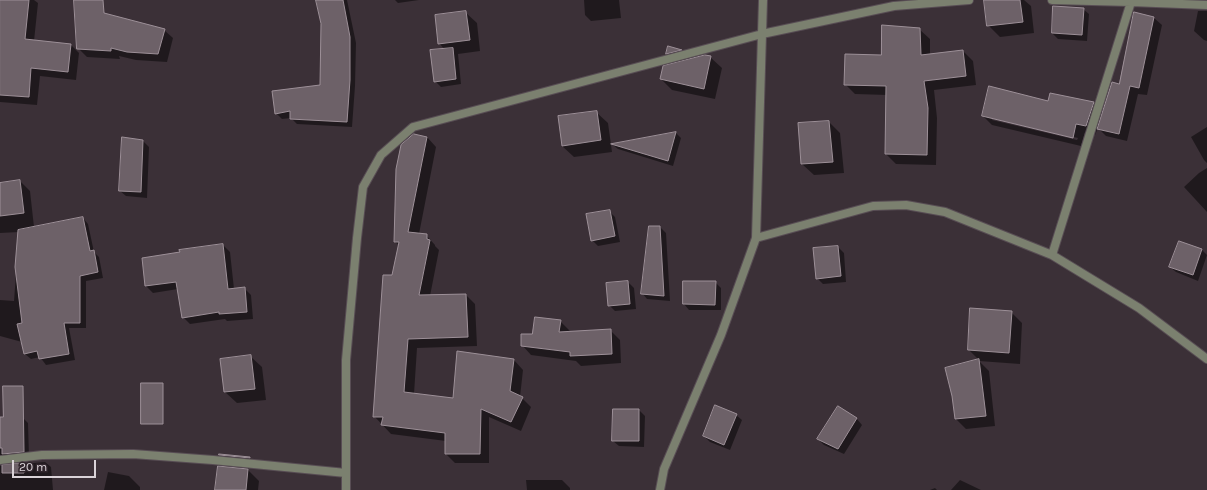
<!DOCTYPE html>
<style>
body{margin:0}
#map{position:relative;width:1207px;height:490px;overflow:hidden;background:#3b3037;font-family:Karla,sans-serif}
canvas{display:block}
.scale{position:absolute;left:12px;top:460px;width:84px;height:18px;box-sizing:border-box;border:2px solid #dad3d8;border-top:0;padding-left:5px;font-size:12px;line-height:14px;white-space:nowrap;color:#dad3d8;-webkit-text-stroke:3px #31262d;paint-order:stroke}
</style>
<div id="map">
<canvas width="1207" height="490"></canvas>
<div class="scale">20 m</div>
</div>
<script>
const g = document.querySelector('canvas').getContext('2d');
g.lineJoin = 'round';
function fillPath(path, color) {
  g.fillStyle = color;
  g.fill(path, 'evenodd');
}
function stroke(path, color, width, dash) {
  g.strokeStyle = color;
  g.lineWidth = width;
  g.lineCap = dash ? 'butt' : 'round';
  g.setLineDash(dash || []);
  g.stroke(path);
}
const shadow = new Path2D(`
 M0,0H34L38,3L34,41L71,45L79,53L76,80L40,76L37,105L0,102Z
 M317,0H347L356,43L355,86L352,127L297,124L291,118L282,119L276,113L321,86L322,24Z
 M395,0H419L398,3Z
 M584,0H619L621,18L591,21L585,15Z
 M985,0H1024L1031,6L1034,33L1000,37L988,25Z
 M1054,7L1083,9L1089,14L1087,41L1058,39L1052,33Z
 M1198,11H1207V41L1204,40L1194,31Z
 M465,12L477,23L480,51L458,54L461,84L441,87L435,81L445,50L439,43Z
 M1154,18L1162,25L1147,95L1138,94L1127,141L1106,136L1098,128L1095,135L1085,132L1081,146L992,125L983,116L1049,102L1093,103L1103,113L1120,85ZM992,118L1078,138L1077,140L992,120Z
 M919,29L930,39V55L963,51L973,61L976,85L934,90L937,118L936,165L896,164L886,154L887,95L855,94L845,84Z
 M164,30L173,38L167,62L136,60L119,56L120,59L87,57L78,48Z
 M668,48L681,51L691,60L710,57L722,68L715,99L672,90L661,79L677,63L667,54Z
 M596,112L608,123L612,152L574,157L562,146Z
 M829,122L840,133L844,173L814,175L802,164L799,124Z
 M1207,127V163L1204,160L1191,137Z
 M676,133L681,138L673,166L618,149L613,145Z
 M427,137L436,147L419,234L426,235L435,245V246L439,250L430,296L466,295L475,304L477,346L417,348L414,394L454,399L514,360L523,370L520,397L522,398L531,407L521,431L489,417V463H455L446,454V441L391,434L374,416L393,276L399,245L395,242Z
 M143,141L149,147L147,198L126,196L120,191Z
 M1207,168V212L1184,187L1199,173Z
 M20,181L30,191L34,227L83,218L88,224L94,252L99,257L103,278L86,281V328H69L75,360L46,365L40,357L31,359L25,354L22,342L0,336V300L14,301L19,232L0,233V184Z
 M609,211L615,217L620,242L598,246L592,240Z
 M660,227L666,233L670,301L647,299L642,293Z
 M1180,242L1202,250L1207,255L1198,281L1176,272L1170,267Z
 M223,245L230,252L234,289L244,288L251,295L253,319L227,321L225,319L190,324L183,317L178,289L153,293L146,286Z
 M838,247L844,253L846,282L823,284L817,278Z
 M628,282L634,288L636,309L615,311L609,305Z
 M715,282L721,288V310H689L684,304Z
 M1011,312L1022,323L1020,364L979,361L989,371L995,426L966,429L956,419L953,397L946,368L979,360L969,350Z
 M560,321L570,331V332L610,330L620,340L621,363L581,366L576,361L531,355L522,345L533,335Z
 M250,356L262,367L266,400L237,403L225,392Z
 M838,408L857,419L862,425L844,454L824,445L818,439Z
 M614,410H639L645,416L644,447L619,446L613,441Z
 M736,415L742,420L730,450L710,442L704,436Z
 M23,418L28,423L29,457L3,461L0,464V466L45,462L51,467L53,490H0V446Z
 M220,455L249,458L260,469L231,466Z
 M248,470L259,481L258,490H216Z
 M108,472L129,476L140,487V490H104Z
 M526,480H562L570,488V490H527Z
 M960,480L981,490H951Z
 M935,488L937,490H930Z`);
const building = new Path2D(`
 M0,0H29L25,39L71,44L68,72L31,68L29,97L0,95Z
 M74,0H103L104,13L165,29L158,54L127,52L111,48V51L77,49Z
 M316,0H343L350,37V80L347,122L290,119V111L275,114L272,91L320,85L321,24Z
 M984,0H1020L1023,22L987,26Z
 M1053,6L1084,8L1082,35L1052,33Z
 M466,11L470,40L438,44L435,15Z
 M1134,12L1154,17L1139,88L1130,86L1119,134L1097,129L1112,82L1119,84Z
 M882,25L920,28L921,55L963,50L966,76L924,81L928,108L927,155L885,154L886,86L844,85L845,54L881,55Z
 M668,46L682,50L666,54Z
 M453,48L456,79L434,82L430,50Z
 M705,55L711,56L704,89L660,79L663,66Z
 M989,86L1048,101L1050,93L1094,102L1086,126L1076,124L1073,138L982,116Z
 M597,111L601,140L562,146L558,116Z
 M829,121L833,162L801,164L798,123Z
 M676,132L668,161L611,144Z
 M414,134L427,137L408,232L427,234V239L430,240L419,295L466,294L468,337L408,339L404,392L453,398L457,351L514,359L510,391L523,397L511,422L481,409L480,454H445V433L381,425L383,417H373L383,275H392L399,242H394L396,169L401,145Z
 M122,137L143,140L141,192L119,191Z
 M20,180L24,213L0,216V183Z
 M610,210L615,236L591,241L586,214Z
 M83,217L90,251L94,250L98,272L80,276V323H64L69,354L39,359L37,351L24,354L17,324L22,323L15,267L18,230Z
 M649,226H660L664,296L641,294Z
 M1179,241L1202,249L1193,275L1169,267Z
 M223,244L228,289L245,287L247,312L219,314V312L182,318L176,282L145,286L142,258L180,252L179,250Z
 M838,246L841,276L816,279L813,248Z
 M628,281L630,304L608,306L606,283Z
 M683,281H716L715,305L683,304Z
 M970,308L1012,311L1009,353L968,350Z
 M535,317L561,320L559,332L611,329L612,354L570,356V352L521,346V334H532Z
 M251,355L255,389L224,392L220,359Z
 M979,359L986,416L955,419L952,396L945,368Z
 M141,383H163V424H141Z
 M3,386H23L24,452L2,454V448H0V417H3Z
 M715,405L737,414L724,445L703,436Z
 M838,406L857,418L838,449L817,439Z
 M613,409H639V441H612Z
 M219,454L250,457V458L219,455Z
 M24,463V473H2V465Z
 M218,466L248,469L246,490H215Z`);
const minor = new Path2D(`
 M1052,0L1131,2L1207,5
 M756,238L873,206L906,205L945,212L1052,255L1139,308L1207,359
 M1052,255L1131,2
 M0,460L42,455L133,454L213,460L346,473
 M346,490V360L357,238L363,187L381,155L413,127L762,34L894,6L969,0
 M660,490L664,469L721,335L756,238L763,0`);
fillPath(shadow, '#0007');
fillPath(building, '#6d6168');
stroke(building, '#9d9098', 1);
stroke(minor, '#584d54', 10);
stroke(minor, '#7b806f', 8);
</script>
